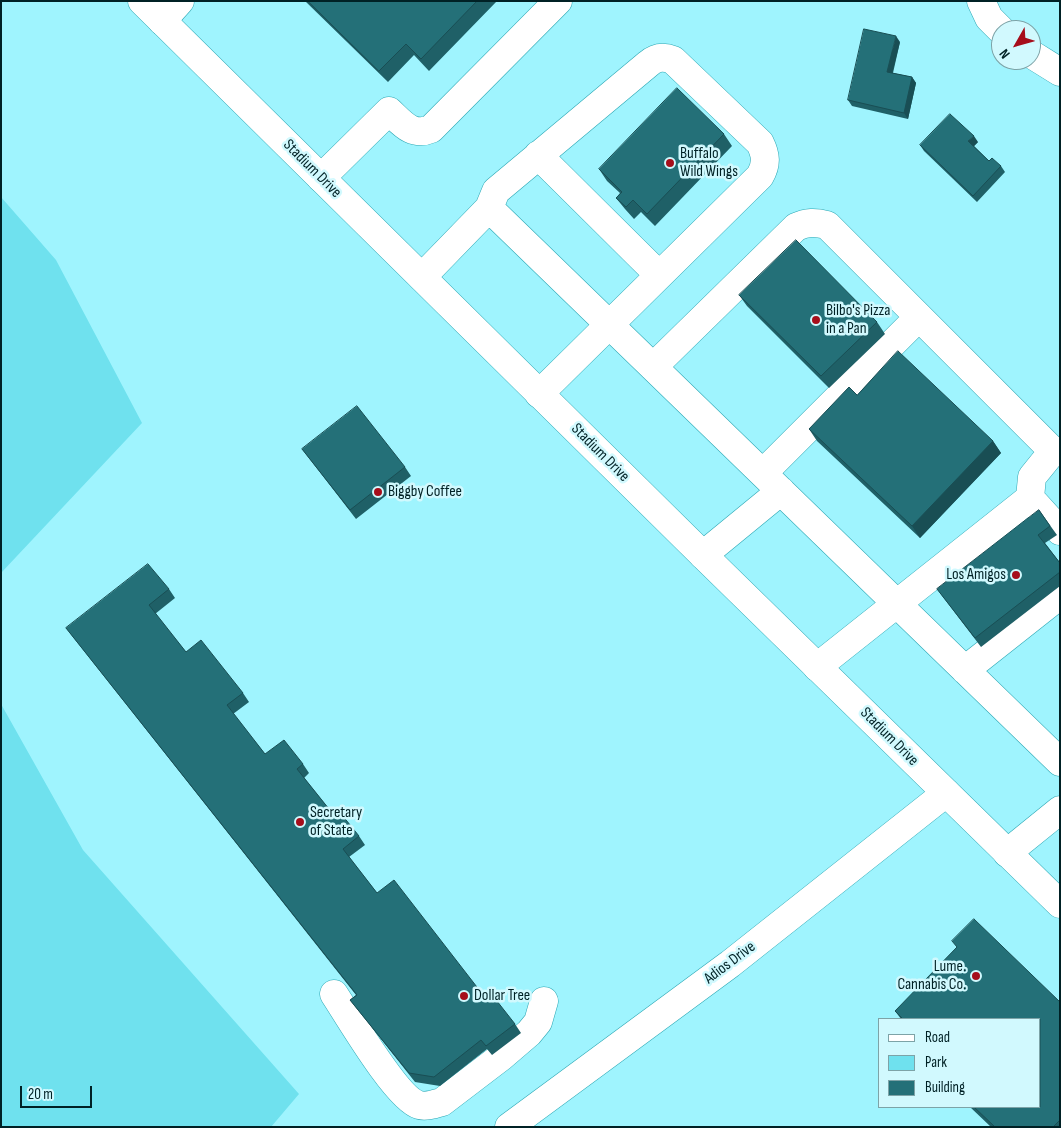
<!DOCTYPE html>
<style>
body{margin:0}
#map{position:relative;width:1061px;height:1128px;overflow:hidden;background:#9ff4fe;font-family:"Sofia Sans Condensed",sans-serif}
canvas{display:block}
.frame{position:absolute;inset:0;border:2px solid #002125;pointer-events:none}
.legend{position:absolute;left:878px;top:1018px;width:162px;height:90px;box-sizing:border-box;background:#d1f9fe;border:1px solid #7da3a7;margin:0;padding:6px 9px;list-style:none;font-size:15px;color:#002125}
.legend li{display:flex;align-items:center;gap:10px;height:25px}
.legend b{width:25px;border:1px solid #7da3a7}
.north{position:absolute;left:991px;top:20px;width:50px;height:50px;box-sizing:border-box;background:#d1f9fe;border:1px solid #7da3a7;border-radius:50%;rotate:232deg;font-size:14px;font-weight:700;line-height:20px;text-align:center;color:#002125}
.north::after{content:'';display:block;margin:auto;width:18px;height:22px;background:#a60e1b;clip-path:polygon(50% 0,100% 100%,50% 72%,0 100%)}
.scale{position:absolute;left:20px;top:1086px;width:72px;height:22px;box-sizing:border-box;border:2px solid #002125;border-top:0;padding-left:6px;font-size:15px;line-height:18px;white-space:nowrap;color:#002125;-webkit-text-stroke:4px #d1f9fe;paint-order:stroke}
</style>
<div id="map">
<canvas width="1061" height="1128"></canvas>
<div class="frame"></div>
<ul class="legend">
<li><b style="height:6px;background:#fff"></b>Road</li>
<li><b style="height:14px;background:#6fe1ee"></b>Park</li>
<li><b style="height:14px;background:#247078"></b>Building</li>
</ul>
<div class="north">N</div>
<div class="scale">20 m</div>
</div>
<script>
const g = document.querySelector('canvas').getContext('2d');
g.lineJoin = 'round';
function fillPath(path, color) {
  g.fillStyle = color;
  g.fill(path, 'evenodd');
}
function stroke(path, color, width, dash) {
  g.strokeStyle = color;
  g.lineWidth = width;
  g.lineCap = dash ? 'butt' : 'round';
  g.setLineDash(dash || []);
  g.stroke(path);
}
function write(font, color, halo, rows, align = 'center') {
  g.font = font + ' "Sofia Sans Condensed",sans-serif';
  g.lineWidth = 5;
  g.setLineDash([]);
  g.textBaseline = 'middle';
  g.strokeStyle = halo;
  g.fillStyle = color;
  for (const [text, x, y, turn = 0] of rows) {
    g.save();
    g.translate(x, y);
    g.rotate((+turn || 0) * Math.PI / 180);
    g.textAlign = isNaN(turn) ? turn : align;
    if (halo) g.strokeText(text, 0, 0);
    g.fillText(text, 0, 0);
    g.restore();
  }
}
const green = new Path2D(`
 M1,197L56,260L142,423L1,573Z
 M1,704L83,850L299,1094L271,1127H1Z`);
const minor = new Path2D(`
 M981,1L989,18L1001,30
 M162,21L180,1
 M1031,54L1060,72
 M538,155L659,275
 M321,178L389,111C402,123 412,137 431,129L558,1
 M422,277L489,208
 M653,367L796,227C807,222 815,222 827,225L1053,451H1060
 M539,394L760,176C767,164 766,155 760,143L673,60C663,56 656,57 648,64L496,191L489,208L653,367L1060,762
 M763,473L919,317
 M1030,498L1060,531
 M703,555L781,491
 M817,667L1030,498L1032,477L1053,451
 M965,670L1060,595
 M1007,853L1060,810
 M334,994C348,1015 397,1099 419,1105C426,1107 435,1104 442,1102L501,1057L529,1033L538,1022L544,1001
 M509,1127L730,964L946,793`);
const major = new Path2D(`
 M142,1L703,555L1060,904`);
const wall = new Path2D(`
 M305,1H497L429,71L414,55L388,82Z
 M900,42L893,73L912,77L916,83L908,119L852,106L848,100Z
 M724,134L732,146L655,226L641,212L634,219L625,209L616,198L620,193L607,181L599,169Z
 M978,142L974,146L989,161L1001,166L1005,172L977,202L924,151L920,145Z
 M739,295L877,322L885,334L829,388L747,306Z
 M857,395L993,441L1001,453L920,538L817,441L809,429Z
 M302,449L405,467L411,476L356,519Z
 M1039,510L1057,535L1045,543L1060,563V586L981,647L937,589Z
 M169,589L175,598L155,614L186,652L243,693L249,702L233,714L265,754L303,764L309,773L304,778L333,814L359,836L365,845L349,857L377,893L487,1000L515,1024L521,1033L492,1055L487,1049L440,1086L415,1082L350,1000L356,995L73,637L66,628Z
 M1060,1002V1127H991L970,1107H1040V1019H901L895,1011Z`);
const shadedWall = new Path2D(`
 M896,36L900,42L891,78L887,72Z
 M912,77L916,83L908,119L904,113Z
 M974,136L978,142L973,147L968,141Z
 M993,441L1001,453L920,538L912,526Z`);
const building = new Path2D(`
 M308,1H477L421,59L406,44L379,71Z
 M864,29L896,36L887,72L912,77L904,113L848,100Z
 M677,88L724,134L647,214L633,200L626,207L616,198L622,192L599,169Z
 M950,114L974,136L968,141L989,161L992,158L1001,166L973,196L920,145Z
 M796,240L877,322L821,376L739,295Z
 M898,351L993,441L912,526L809,429L849,387L857,395Z
 M357,406L405,467L350,510L302,449Z
 M1039,510L1050,526L1038,535L1060,563V572L975,638L937,589Z
 M148,564L169,589L149,605L186,652L201,640L243,693L227,705L265,754L284,740L303,764L297,769L333,814L338,810L359,836L343,849L377,893L394,880L487,1000L493,996L515,1024L486,1046L481,1040L434,1077L409,1073L350,1000L357,995L66,628Z
 M974,919L1060,1002V1120L1053,1127H995L974,1107H1040V1019H903L895,1011L957,947L952,941Z`);
const markers = [
 [670,163,5,"#a60e1b"],
 [816,320,5,"#a60e1b"],
 [378,492,5,"#a60e1b"],
 [1016,575,5,"#a60e1b"],
 [300,822,5,"#a60e1b"],
 [976,976,5,"#a60e1b"],
 [464,996,5,"#a60e1b"]
];
const poiNames = [
 ["Buffalo",680,154],
 ["Wild Wings",680,172],
 ["Bilbo's Pizza",826,311],
 ["in a Pan",826,329],
 ["Biggby Coffee",388,492],
 ["Los Amigos",1006,575,"right"],
 ["Secretary",310,813],
 ["of State",310,831],
 ["Lume.",966,967,"right"],
 ["Cannabis Co.",966,985,"right"],
 ["Dollar Tree",474,996]
];
const streetNames = [
 ["Stadium Drive",312,169,45],
 ["Stadium Drive",600,453,45],
 ["Stadium Drive",889,737,45],
 ["Adios Drive",730,963,-37]
];
fillPath(green, '#6fe1ee');
stroke(minor, '#2ba7b4', 29);
stroke(major, '#2ba7b4', 29);
stroke(minor, '#fff', 28);
stroke(major, '#fff', 28);
fillPath(wall, '#1f6067');
fillPath(shadedWall, '#194e54');
fillPath(building, '#247078');
stroke(building, '#194e54', 1);
for (const [x, y, r, color] of markers) {
  const dot = new Path2D();
  dot.arc(x, y, r, 0, 2 * Math.PI);
  g.fillStyle = color;
  g.fill(dot);
  stroke(dot, '#d1f9fe', 2);
}
write('16px', '#002125', '#d1f9fe', poiNames, 'left');
write('16px', '#002125', '#d1f9fe', streetNames);
</script>
